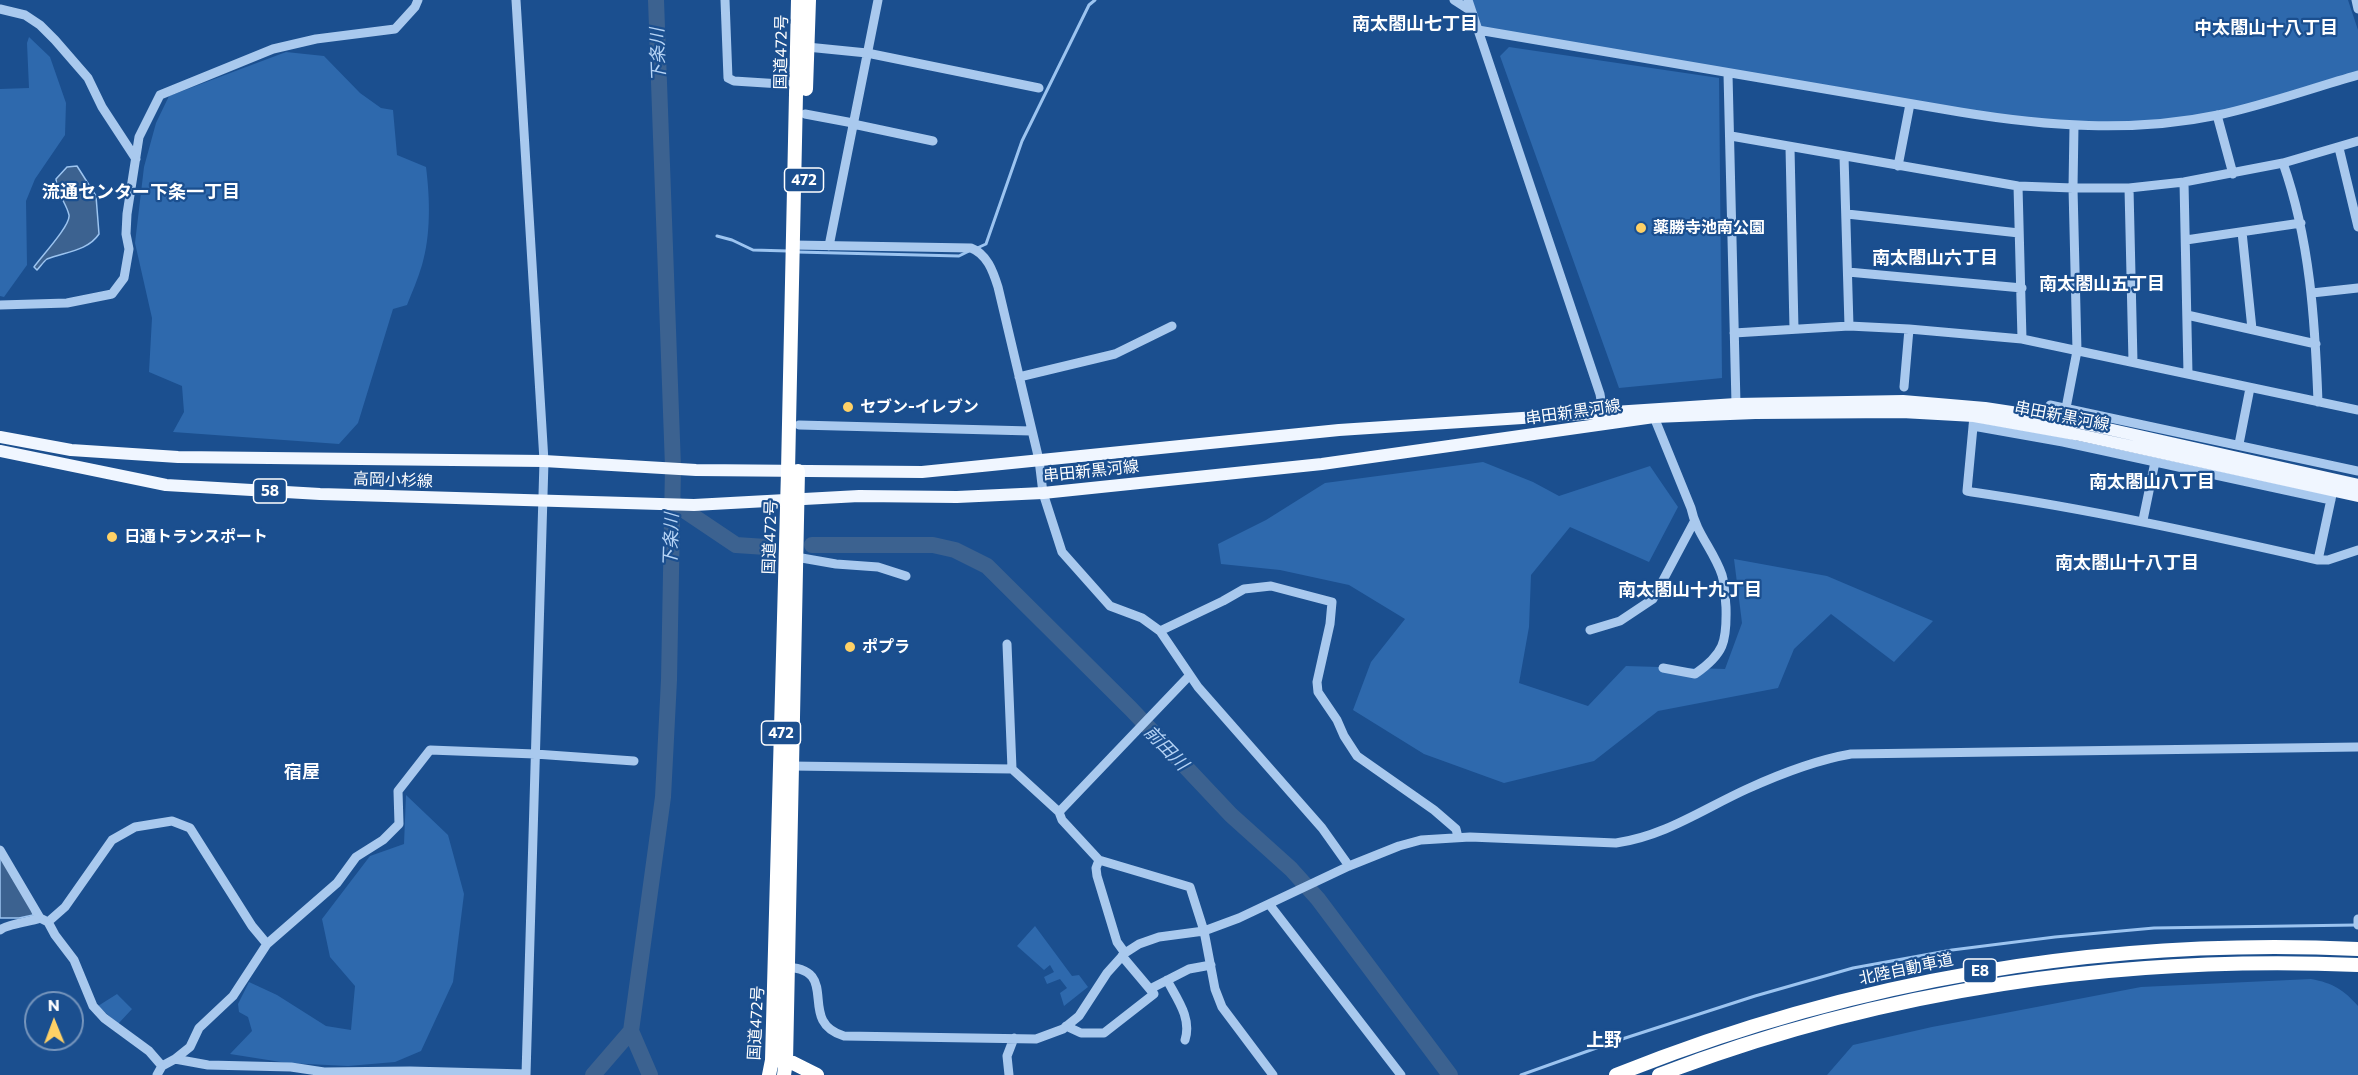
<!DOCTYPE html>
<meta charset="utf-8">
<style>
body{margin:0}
#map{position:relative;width:2358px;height:1075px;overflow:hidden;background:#1b4f8f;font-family:Commissioner,sans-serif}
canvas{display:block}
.north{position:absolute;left:24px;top:991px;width:60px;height:60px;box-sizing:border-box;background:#1b4f8f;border:2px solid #7695bc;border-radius:50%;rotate:359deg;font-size:16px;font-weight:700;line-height:24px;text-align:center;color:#fff}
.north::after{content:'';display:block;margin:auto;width:21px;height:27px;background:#ffd166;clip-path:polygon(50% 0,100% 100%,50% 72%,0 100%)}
</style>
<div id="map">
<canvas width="2358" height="1075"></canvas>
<div class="north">N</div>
</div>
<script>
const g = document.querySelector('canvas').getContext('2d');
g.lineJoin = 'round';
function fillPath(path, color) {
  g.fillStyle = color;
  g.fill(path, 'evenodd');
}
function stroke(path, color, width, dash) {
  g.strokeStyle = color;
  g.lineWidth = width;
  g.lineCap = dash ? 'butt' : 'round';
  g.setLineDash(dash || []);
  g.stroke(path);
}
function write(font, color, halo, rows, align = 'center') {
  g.font = font + ' Commissioner,"Noto Sans JP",sans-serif';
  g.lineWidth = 4.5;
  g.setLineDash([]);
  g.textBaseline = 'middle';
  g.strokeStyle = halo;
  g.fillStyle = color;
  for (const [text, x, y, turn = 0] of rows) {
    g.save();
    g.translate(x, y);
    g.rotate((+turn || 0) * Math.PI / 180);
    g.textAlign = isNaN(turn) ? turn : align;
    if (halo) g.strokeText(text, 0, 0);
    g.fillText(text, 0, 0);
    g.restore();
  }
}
const green = new Path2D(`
 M1468,0H2348L2358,30V75L2216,115L2070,127L1478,30Z
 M29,37L50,57L66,103L65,135L35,179L26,201L27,265L4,297L0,296V89L29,88L27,43Z
 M1509,47L1719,78L1722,378L1619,388L1500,56Z
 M286,52L324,56L360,93L381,108L393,110L397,155L426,167C430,198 431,235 422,265C418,279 412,292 407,305L393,309L358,423L339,444L173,432L184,412L182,386L149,372L152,318L135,243L144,167L156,123L169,96Z
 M1483,462L1533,482L1559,496L1650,466L1678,507L1649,562L1570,527L1531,575L1529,627L1519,683L1588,706L1626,666L1725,669L1742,623L1734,559L1827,576L1933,621L1894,662L1831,614L1794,649L1778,688L1658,711L1594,761L1504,783L1424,754L1353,710L1371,662L1405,619L1349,585L1280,570L1221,564L1218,544L1266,520L1325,483Z
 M406,795L448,835L464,894L453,982L421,1051L395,1062L348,1066L287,1063L230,1054L252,1031L248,1017L239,1012L238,1004L249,982L277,995L326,1026L351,1030L355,986L330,957L322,919L370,856L404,844Z
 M1035,926L1072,976L1079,975L1088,987L1064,1006L1060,993L1067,988L1060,979L1047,984L1044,977L1054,972L1050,965L1044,970L1017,946Z
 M2311,979C2333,983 2344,990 2358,1006V1075H1827L1853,1045L1932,1027L2141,987Z
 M117,994L132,1009L118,1024L98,1006Z`);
const water = new Path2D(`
 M77,166L96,196L99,234C88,251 64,252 47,259C44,261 40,267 37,270L34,267C41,257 71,225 69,215C66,202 57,195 56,179L67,167Z
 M0,855L32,910L33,915L19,918H0Z`);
const stream = new Path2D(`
 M717,236L732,240L753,250L788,251
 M975,249L986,244L1022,141L1089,5L1095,0
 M797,252L959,256L969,251
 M1521,1075L1616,1041L1755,996L1853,968L1952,950L2055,937L2154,928L2356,925`);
const river = new Path2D(`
 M672,502L736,545L766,547
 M812,545H933L955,550L987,566L1131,709L1231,815L1291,869L1318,899L1450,1075
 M593,1075L631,1031
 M650,1075L631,1031L663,797L669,680L673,467L656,0`);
const minor = new Path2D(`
 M516,0L544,461L526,1075
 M725,0L728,78L734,81L797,85
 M1454,0L1471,11
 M1468,0L1600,394L1604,418
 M2356,0L2358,9
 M0,9L25,15L40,25L55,40L88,78L102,107L136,159
 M1478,30L1960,112C2045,126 2132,133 2218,115C2265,105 2312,88 2358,75
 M807,47L867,53L1039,88
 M1728,74L1736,404
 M805,114L853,123
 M2217,115L2233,174
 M853,124L933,141
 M1731,136L2018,186L2073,188H2129L2184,182L2283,163L2358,141
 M1790,148L1794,329
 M2339,148L2358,227
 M1844,156L1849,326
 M2283,163C2310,240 2315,320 2318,402
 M1898,166L1910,104
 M2184,182L2188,374
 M2018,186L2022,339
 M2129,188L2133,362
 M1847,214L2019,233
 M2242,232L2252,329
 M2186,240L2301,223
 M793,245L971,248C987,254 993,271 998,287L1039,460L1043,493L1062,552L1110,606L1142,618L1160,631L1198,687L1322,828L1349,866
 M829,246L878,0
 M1848,272L2022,288
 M2312,293L2358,288
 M0,305L67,303L112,294L124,278L129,249L126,234L127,214L139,137L160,95L273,49L316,39L395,29L415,7L418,0
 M2187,315L2316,344
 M1734,333L1849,326L1909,329L2022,339L2358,410
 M1019,377L1115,354L1172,326
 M1904,387L1909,329
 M2050,405L2358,471
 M2066,408L2077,351L2073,188L2074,126
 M1974,416L1967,491L1972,492C2089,509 2203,534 2318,560L2333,490
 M1654,417L1691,508C1696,533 1714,551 1722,575C1725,585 1725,597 1726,607C1727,642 1724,654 1695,674L1663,668
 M799,425L1031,431
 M1973,426L2063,442L2331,500
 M2239,444L2250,388
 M2143,520L2155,462
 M796,557L836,564L878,567L906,576
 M2318,560H2328L2358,550
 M1590,630L1620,621L1653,599L1694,522
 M1160,631L1223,601L1244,589L1271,586L1332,602L1330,624L1317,682L1318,692L1337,720L1344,736L1357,756L1434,810L1456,829L1458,837
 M1007,644L1012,769
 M791,766L1012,769L1059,812L1062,820L1099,860L1096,868L1097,876L1117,942L1125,953
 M1059,812L1189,676
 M0,850L40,918L48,922L55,935L74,960L93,1006L104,1018L149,1051L162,1066
 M1099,860L1190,887L1204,931L1215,989L1222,1007L1273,1075
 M1269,904L1401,1075
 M48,922L65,907L112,840L135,827L172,821L190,828L252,926L267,944
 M2358,925V919
 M0,930C7,924 30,922 40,918
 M782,967C845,967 794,1021 844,1036L1036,1039L1063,1029L1079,1016L1107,973L1125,953L1139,944L1159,937L1204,931L1239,918L1349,866L1399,846L1421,840L1470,837L1616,843C1665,836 1703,809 1747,789C1780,774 1816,760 1851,754L2358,747
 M1167,980C1177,999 1192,1018 1185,1040
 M1150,989L1189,969L1211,965
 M1066,1026L1081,1033H1104L1154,994L1122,956
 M175,1059L208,1065L291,1067L324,1072L410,1071
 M157,1075L162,1066L175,1059L190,1047L199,1028L233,996L267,944L337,883L356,857L383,840L399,824L398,791L430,750L535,754L634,761
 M408,1075L410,1071L526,1074
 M1009,1075L1007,1056L1014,1038`);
const major = new Path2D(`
 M0,437L71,450L178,457L544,461L696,470L922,472L1339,430L1736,404L1903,401L1985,408L2077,422L2358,485
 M0,451L166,485L320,494L694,505L859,496L957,497L1043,493L1322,464L1654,417L1755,413L1902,412L1974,416L2075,434L2358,496`);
const highway = new Path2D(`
 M806,89L809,0
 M777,1060L793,1063L817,1075
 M769,1075L772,1060L788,471L798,0
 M784,1075L786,1061L798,471
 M1616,1075C1852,980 2104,937 2358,949
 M1659,1075C1882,989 2120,955 2358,965`);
const markers = [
 [1641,228,6,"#ffd166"],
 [848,407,6,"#ffd166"],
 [112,537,6,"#ffd166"],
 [850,647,6,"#ffd166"]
];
const shields = [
 [804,180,39],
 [270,491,33],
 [781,733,39],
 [1980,971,33]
];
const shieldNames = [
 ["472",804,180],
 ["58",270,491],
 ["472",781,733],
 ["E8",1980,971]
];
const streetNames = [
 ["国道472号",781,52,-89],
 ["串田新黒河線",1573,412,-8],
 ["串田新黒河線",2062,416,11],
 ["串田新黒河線",1091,471,-6],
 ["高岡小杉線",393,480,2],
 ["国道472号",770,537,-88],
 ["北陸自動車道",1906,969,-12],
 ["国道472号",756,1023,-87]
];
const poiNames = [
 ["薬勝寺池南公園",1653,228],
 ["セブン-イレブン",860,407],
 ["日通トランスポート",124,537],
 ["ポプラ",862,647]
];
const neighbourhoodNames = [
 ["南太閤山七丁目",1415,24],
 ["中太閤山十八丁目",2266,28],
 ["流通センター下条一丁目",141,192],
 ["南太閤山六丁目",1935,258],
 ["南太閤山五丁目",2102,284],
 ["南太閤山八丁目",2152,482],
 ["南太閤山十八丁目",2127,563],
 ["南太閤山十九丁目",1690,590],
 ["宿屋",302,772],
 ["上野",1604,1040]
];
const waterNames = [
 ["下条川",658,55,-92],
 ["下条川",671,540,-88],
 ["前田川",1166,748,46]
];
fillPath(green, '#2e69ad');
fillPath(water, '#3c6290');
stroke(water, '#9cc4f0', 1.5);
stroke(stream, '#9cc4f0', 3);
stroke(river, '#3c6290', 16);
stroke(minor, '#a9c9ee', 9);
stroke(major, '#f0f6ff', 12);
stroke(highway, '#fff', 14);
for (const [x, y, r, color] of markers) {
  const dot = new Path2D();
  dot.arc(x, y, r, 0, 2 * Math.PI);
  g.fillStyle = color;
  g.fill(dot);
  stroke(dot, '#1b4f8f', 2);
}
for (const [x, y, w] of shields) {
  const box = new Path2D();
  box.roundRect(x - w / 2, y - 12, w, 24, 4.5);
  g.fillStyle = '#1b4f8f';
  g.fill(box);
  stroke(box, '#fff', 1.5);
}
write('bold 15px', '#fff', null, shieldNames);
write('16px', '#fff', '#1b4f8f', streetNames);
write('bold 16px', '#fff', '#1b4f8f', poiNames, 'left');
write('bold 18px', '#fff', '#1b4f8f', neighbourhoodNames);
write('italic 18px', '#b5d3f5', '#1b4f8f', waterNames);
</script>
